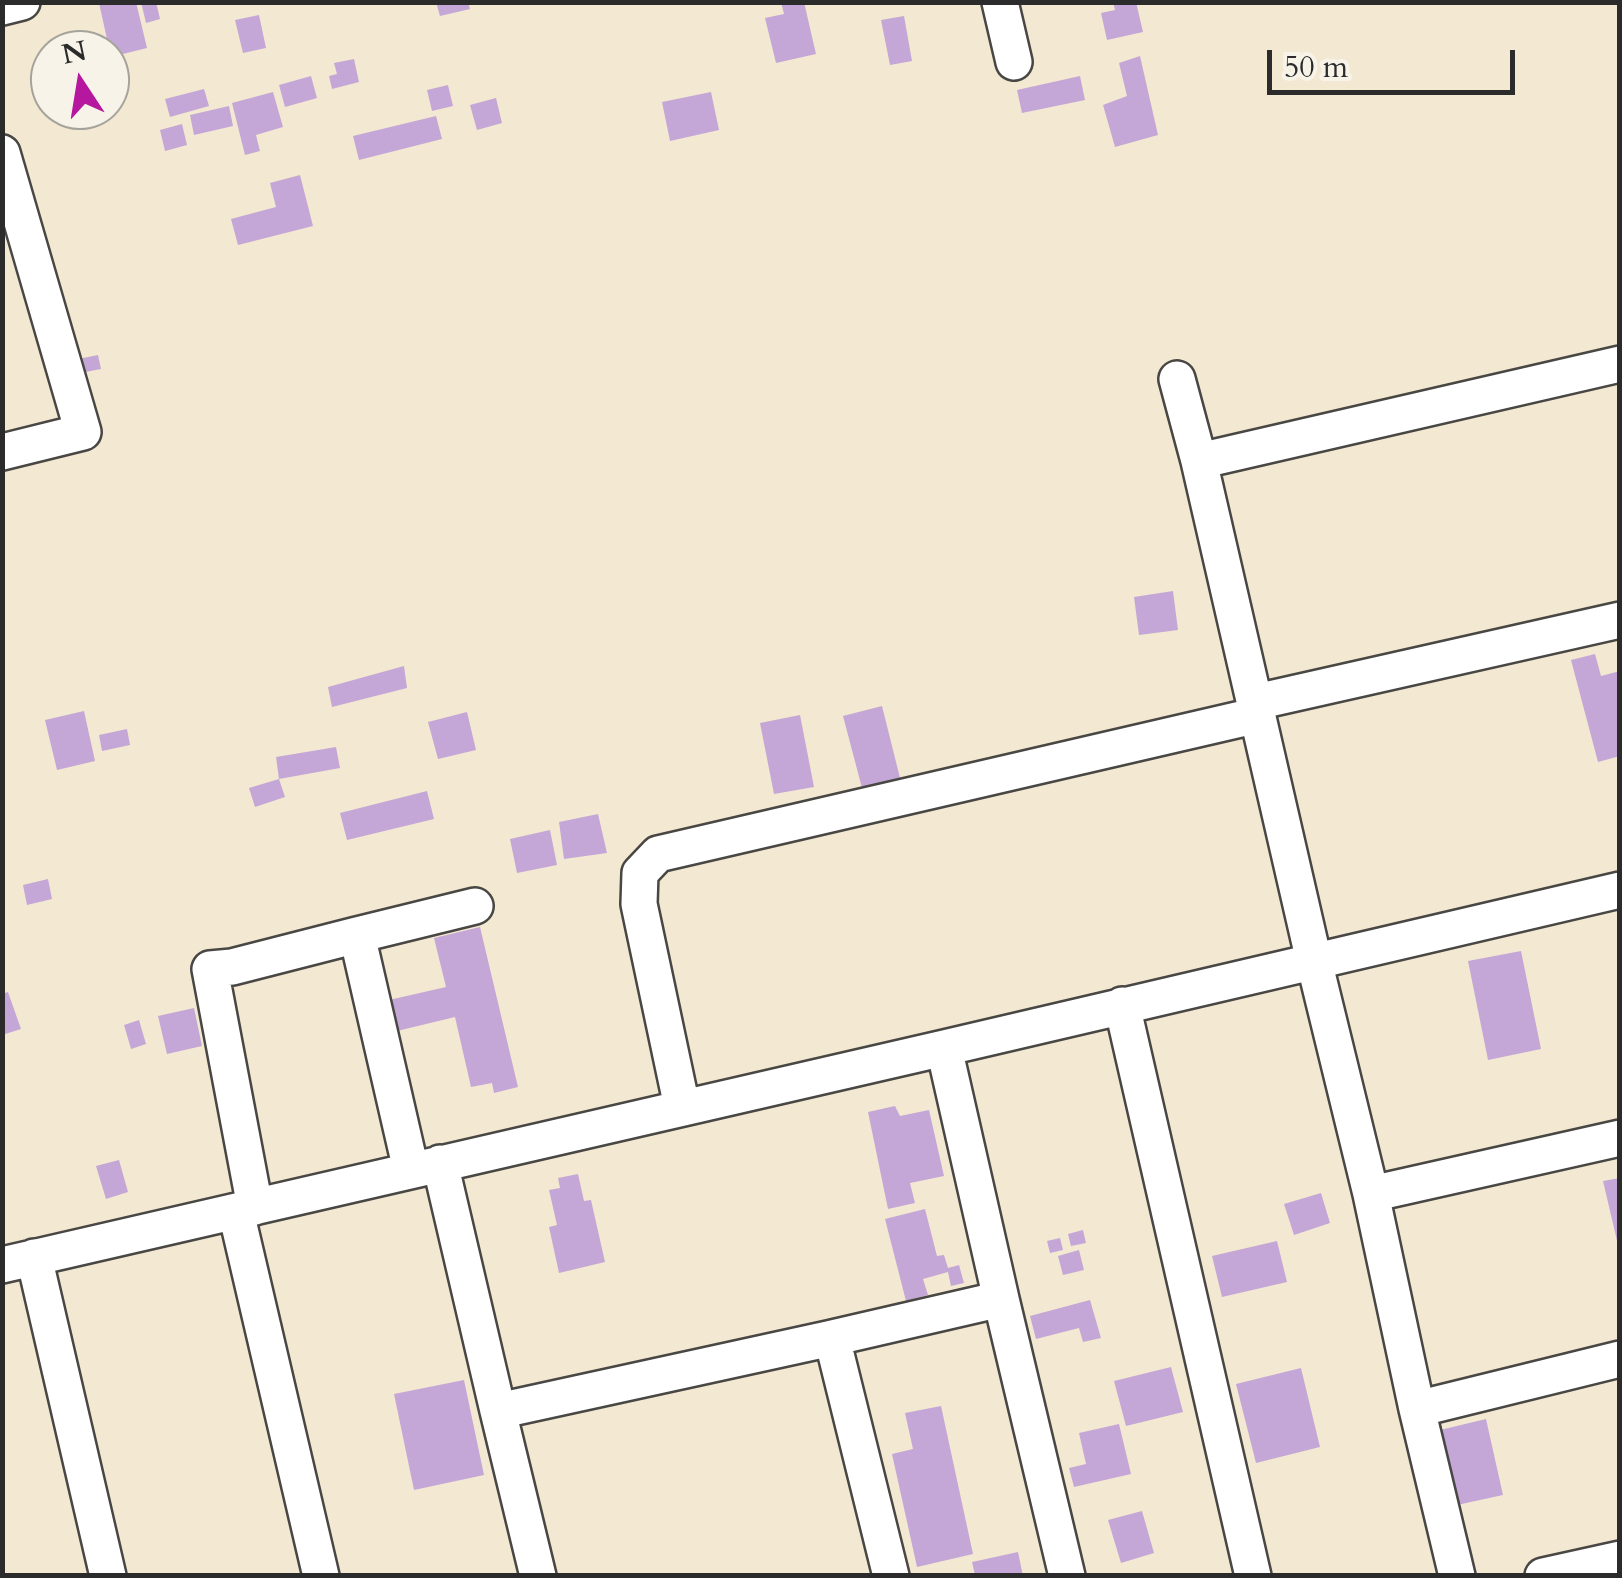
<!DOCTYPE html>
<style>
body{margin:0}
#map{position:relative;width:1622px;height:1578px;overflow:hidden;background:#f3e8d2;font-family:Cardo,serif}
canvas{display:block}
.frame{position:absolute;inset:0;border:5px solid #2b2b2b;pointer-events:none}
.north{position:absolute;left:30px;top:30px;width:100px;height:100px;box-sizing:border-box;background:#f7f3e8;border:2px solid #a5a39c;border-radius:50%;rotate:348deg;font-size:28px;font-weight:700;line-height:40px;text-align:center;color:#2b2b2b}
.north::after{content:'';display:block;margin:auto;width:35px;height:45px;background:#b5179e;clip-path:polygon(50% 0,100% 100%,50% 72%,0 100%)}
.scale{position:absolute;left:1267px;top:50px;width:248px;height:45px;box-sizing:border-box;border:5px solid #2b2b2b;border-top:0;padding-left:12px;font-size:30px;line-height:35px;white-space:nowrap;color:#2b2b2b;-webkit-text-stroke:8px #f7f3e8;paint-order:stroke}
</style>
<div id="map">
<canvas width="1622" height="1578"></canvas>
<div class="frame"></div>
<div class="north">N</div>
<div class="scale">50 m</div>
</div>
<script>
const g = document.querySelector('canvas').getContext('2d');
g.lineJoin = 'round';
function fillPath(path, color) {
  g.fillStyle = color;
  g.fill(path, 'evenodd');
}
function stroke(path, color, width, dash) {
  g.strokeStyle = color;
  g.lineWidth = width;
  g.lineCap = dash ? 'butt' : 'round';
  g.setLineDash(dash || []);
  g.stroke(path);
}
const building = new Path2D(`
 M136,2L147,48L111,57L99,3Z
 M141,2H156L160,19L146,23Z
 M436,2H468L470,9L440,16Z
 M781,2H804L816,54L776,63L765,18L784,14Z
 M1113,2H1136L1143,32L1107,40L1101,13L1115,10Z
 M259,15L266,48L243,53L235,20Z
 M904,16L912,61L890,65L881,20Z
 M1140,56L1158,135L1115,147L1103,105L1127,96L1119,63Z
 M354,59L359,82L332,89L329,76L337,74L334,63Z
 M311,76L317,98L285,107L279,85Z
 M1080,76L1085,100L1022,113L1017,90Z
 M448,85L453,106L432,111L427,90Z
 M204,89L209,106L170,117L165,99Z
 M273,92L283,127L256,135L260,151L245,155L232,103Z
 M711,92L719,130L670,141L662,102Z
 M496,98L502,123L477,130L470,105Z
 M229,106L233,126L194,135L190,115Z
 M436,116L442,139L359,160L353,136Z
 M182,124L187,145L165,151L160,130Z
 M300,175L313,226L238,245L231,219L276,207L270,183Z
 M98,355L101,369L80,373L78,359Z
 M1173,591L1178,630L1139,635L1134,597Z
 M1595,654L1601,676L1620,671V756L1598,762L1571,660Z
 M404,666L407,688L332,707L328,687Z
 M882,706L900,778L862,788L843,716Z
 M84,711L95,761L57,770L45,720Z
 M467,712L476,750L438,759L428,722Z
 M800,715L814,787L774,794L760,723Z
 M127,729L130,745L102,751L99,735Z
 M336,747L340,768L279,779L276,757Z
 M279,779L285,797L255,807L249,788Z
 M427,791L434,819L347,840L340,813Z
 M598,814L607,853L564,859L559,822Z
 M550,830L557,865L517,873L510,839Z
 M48,879L52,899L27,905L23,885Z
 M480,927L518,1087L494,1093L492,1083L471,1087L455,1017L397,1031L389,1000L446,987L434,938Z
 M1521,951L1541,1049L1488,1060L1468,961Z
 M8,992L21,1029L2,1035V994Z
 M194,1008L202,1046L167,1054L158,1016Z
 M139,1020L146,1044L131,1049L124,1025Z
 M895,1106L900,1116L929,1110L944,1176L910,1183L915,1203L888,1209L868,1112Z
 M119,1160L128,1192L106,1199L96,1166Z
 M578,1174L584,1201L591,1200L605,1262L559,1273L549,1227L557,1225L549,1190L560,1188L558,1178Z
 M1620,1178V1245H1618L1603,1181Z
 M1321,1193L1330,1223L1294,1235L1284,1204Z
 M925,1209L937,1256L944,1255L948,1268L959,1265L964,1283L951,1286L948,1272L923,1279L928,1295L906,1301L885,1219Z
 M1083,1230L1086,1243L1071,1246L1068,1234Z
 M1060,1238L1063,1250L1050,1253L1047,1241Z
 M1277,1241L1287,1282L1222,1297L1212,1256Z
 M1079,1250L1084,1270L1063,1275L1058,1256Z
 M1090,1300L1101,1338L1083,1342L1079,1328L1036,1339L1030,1316Z
 M1171,1367L1183,1412L1126,1426L1114,1381Z
 M1301,1368L1320,1447L1256,1463L1236,1384Z
 M464,1380L484,1475L414,1490L394,1394Z
 M941,1406L973,1554L917,1567L892,1454L913,1449L905,1413Z
 M1486,1419L1503,1495L1457,1505L1440,1430Z
 M1119,1424L1131,1474L1074,1487L1069,1468L1086,1464L1079,1433Z
 M1142,1511L1154,1553L1121,1563L1108,1520Z
 M1018,1552L1023,1576L975,1575L972,1562Z`);
const minor = new Path2D(`
 M1000,2L1014,62
 M2,7L22,2
 M2,153L83,432L2,452
 M1177,379L1199,461
 M1256,702L1620,620
 M1122,1005L1253,1576
 M944,1048L1001,1299
 M682,1107L639,904L640,873L658,854L1258,715
 M440,1163L498,1411L832,1338L891,1576
 M411,1170L357,935L475,906
 M1371,1194L1620,1138
 M255,1207L210,969L232,967L357,935
 M236,1212L321,1576
 M34,1257L108,1576
 M2,1265L944,1048L1620,890
 M832,1338L1001,1299L1067,1576
 M1417,1409L1620,1359
 M498,1411L538,1576
 M1457,1576L1417,1409L1371,1194L1314,961L1199,461L1620,364
 M1543,1576L1620,1559`);
fillPath(building, '#c4a7d6');
stroke(minor, '#494744', 40);
stroke(minor, '#fff', 35);
</script>
